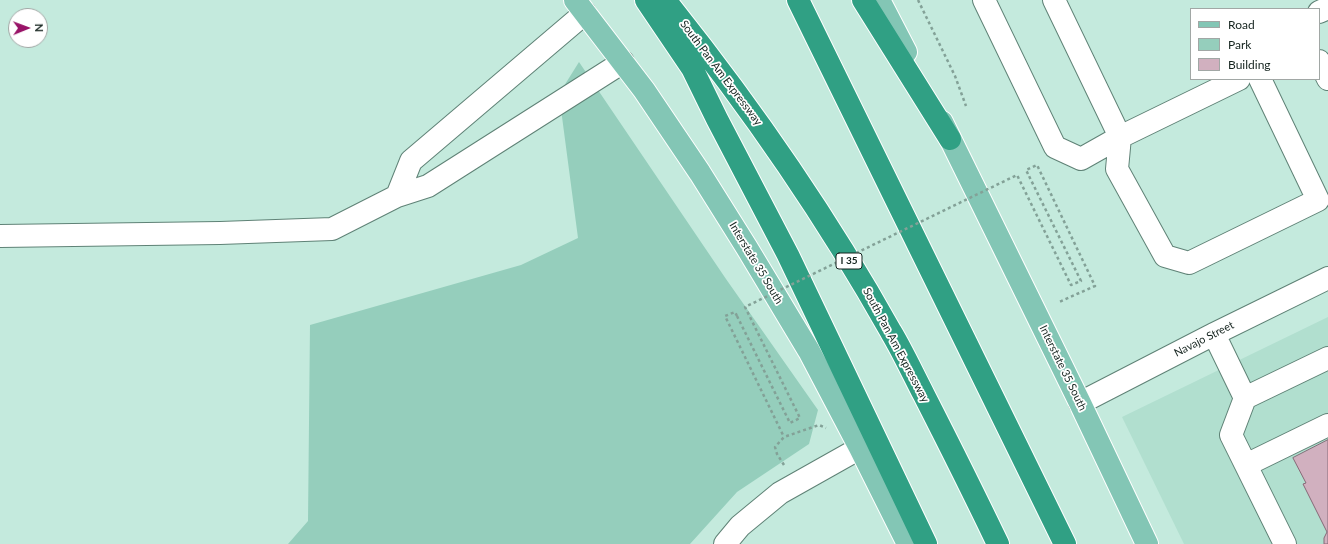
<!DOCTYPE html>
<style>
body{margin:0}
#map{position:relative;width:1328px;height:544px;overflow:hidden;background:#c4eadd;font-family:Lato,sans-serif}
canvas{display:block}
.legend{position:absolute;left:1190px;top:8px;width:130px;height:72px;box-sizing:border-box;background:#fff;border:1px solid #a1a7a5;margin:0;padding:5px 7px;list-style:none;font-size:12px;color:#15241f}
.legend li{display:flex;align-items:center;gap:8px;height:20px}
.legend b{width:20px;border:1px solid #a1a7a5}
.north{position:absolute;left:8px;top:8px;width:40px;height:40px;box-sizing:border-box;background:#fff;border:1px solid #a1a7a5;border-radius:50%;rotate:89deg;font-size:11px;font-weight:700;line-height:16px;text-align:center;color:#15241f}
.north::after{content:'';display:block;margin:auto;width:14px;height:18px;background:#991468;clip-path:polygon(50% 0,100% 100%,50% 72%,0 100%)}
</style>
<div id="map">
<canvas width="1328" height="544"></canvas>
<ul class="legend">
<li><b style="height:5px;background:#83c6b5"></b>Road</li>
<li><b style="height:11px;background:#95cebc"></b>Park</li>
<li><b style="height:11px;background:#d1b0bf"></b>Building</li>
</ul>
<div class="north">N</div>
</div>
<script>
const g = document.querySelector('canvas').getContext('2d');
g.lineJoin = 'round';
function fillPath(path, color) {
  g.fillStyle = color;
  g.fill(path, 'evenodd');
}
function stroke(path, color, width, dash) {
  g.strokeStyle = color;
  g.lineWidth = width;
  g.lineCap = dash ? 'butt' : 'round';
  g.setLineDash(dash || []);
  g.stroke(path);
}
function write(font, color, halo, rows, align = 'center') {
  g.font = font + ' Lato,sans-serif';
  g.lineWidth = 3.5;
  g.setLineDash([]);
  g.textBaseline = 'middle';
  g.strokeStyle = halo;
  g.fillStyle = color;
  for (const [text, x, y, turn = 0] of rows) {
    g.save();
    g.translate(x, y);
    g.rotate((+turn || 0) * Math.PI / 180);
    g.textAlign = isNaN(turn) ? turn : align;
    if (halo) g.strokeText(text, 0, 0);
    g.fillText(text, 0, 0);
    g.restore();
  }
}
const built = new Path2D(`
 M1328,317V544H1184L1122,417Z`);
const green = new Path2D(`
 M579,62L726,279L818,410L809,444L737,492L690,544H288L308,521L310,325L521,265L578,238L559,94Z`);
const building = new Path2D(`
 M1328,440V544H1324V538L1327,532L1303,484L1306,483L1293,458Z`);
const path = new Path2D(`
 M918,0L955,76L966,106
 M1028,174L1026,170L1037,165L1095,286L1059,302
 M737,316L735,312L725,316L784,437
 M784,465L777,454L775,447L784,437L819,425L826,428`);
const minor = new Path2D(`
 M984,0L1055,147L1081,159L1120,137L1239,79
 M1054,0L1120,137L1117,169L1165,256L1189,263L1318,200L1260,79
 M1319,12L1328,8
 M1319,61L1328,79
 M397,196L411,161L585,13
 M0,236L220,233L332,229L397,196L428,186L623,62
 M1214,334L1245,398L1231,435L1285,544
 M1245,398L1328,358
 M1080,403L1214,334L1328,278
 M1246,465L1328,425
 M725,544L740,526L780,493L860,448`);
const major = new Path2D(`
 M575,0L644,90L700,173L747,248L809,351L860,448L908,544
 M879,0L906,52
 M942,122L1080,403L1147,544`);
const highway = new Path2D(`
 M646,0L692,68L717,119L788,255L926,544
 M665,0C750,106 825,214 891,332C903,352 913,374 924,395C949,444 974,494 998,544
 M798,0L1065,544
 M863,0L950,139`);
const pathBridge = new Path2D(`
 M737,316L790,423L800,418L745,307L1017,175L1071,285L1081,281L1028,174`);
const shields = [
 [849,261,26]
];
const shieldNames = [
 ["I 35",849,261]
];
const streetNames = [
 ["South Pan Am Expressway",721,73,53],
 ["Interstate 35 South",756,263,59],
 ["Navajo Street",1204,339,-27],
 ["South Pan Am Expressway",896,345,62],
 ["Interstate 35 South",1063,368,64]
];
fillPath(built, '#b1dfcf');
fillPath(green, '#95cebc');
fillPath(building, '#d1b0bf');
stroke(building, '#876977', 1);
stroke(minor, '#5f8276', 24);
stroke(major, '#fff', 24);
stroke(highway, '#fff', 24);
stroke(path, '#83a197', 2.5, [3, 3]);
stroke(minor, '#fff', 22);
stroke(major, '#83c6b5', 22);
stroke(highway, '#30a084', 22);
stroke(pathBridge, '#83a197', 2.5, [3, 3]);
for (const [x, y, w] of shields) {
  const box = new Path2D();
  box.roundRect(x - w / 2, y - 8, w, 16, 3);
  g.fillStyle = '#fff';
  g.fill(box);
  stroke(box, '#15241f', 1);
}
write('bold 10px', '#15241f', null, shieldNames);
write('11px', '#15241f', '#fff', streetNames);
</script>
